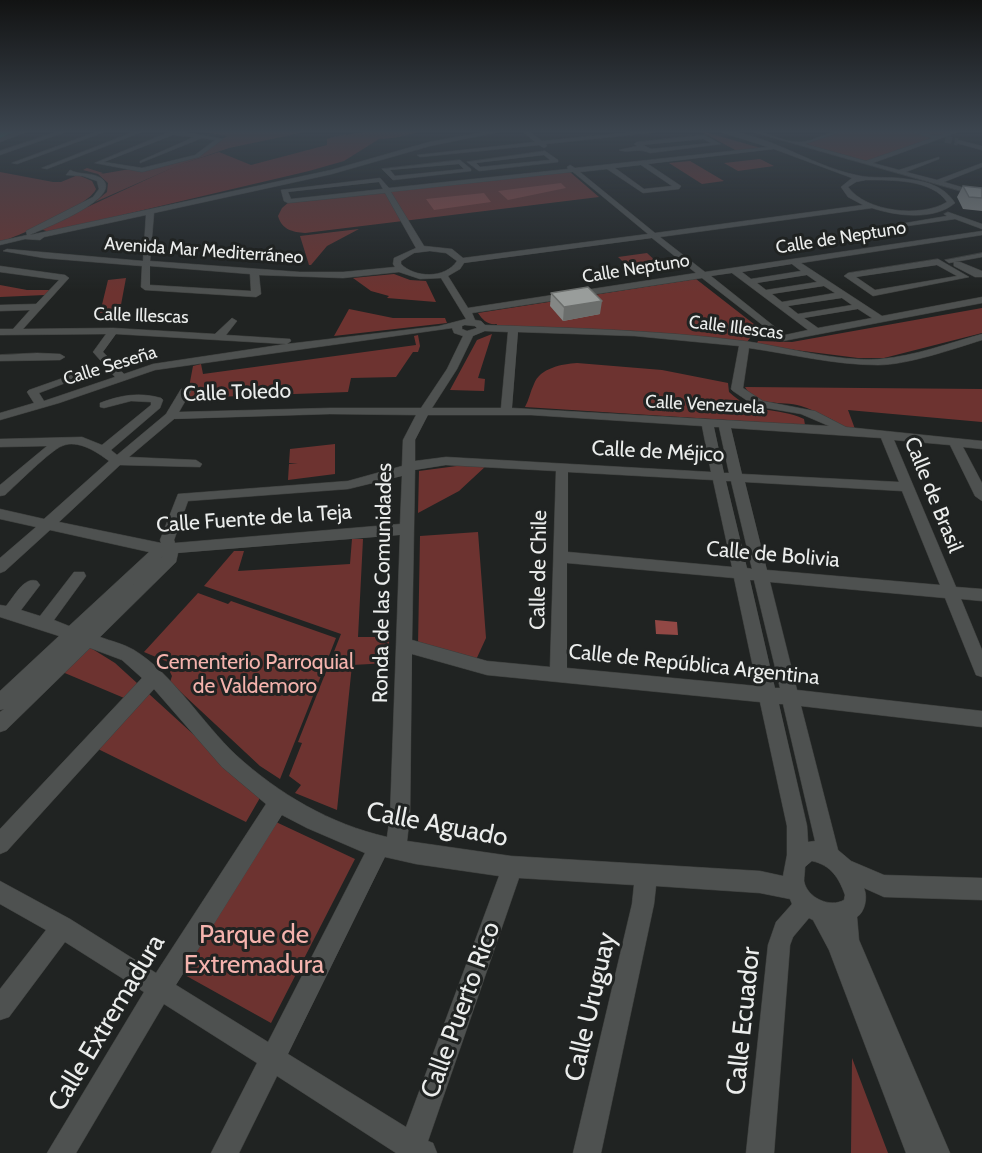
<!DOCTYPE html>
<meta charset="utf-8">
<style>
body{margin:0}
canvas{display:block;background:#202322}
</style>
<canvas width="982" height="1153"></canvas>
<script>
const g = document.querySelector('canvas').getContext('2d');
g.lineJoin = 'round';
function fillPath(path, color) {
  g.fillStyle = color;
  g.fill(path, 'evenodd');
}
function stroke(path, color, width, dash) {
  g.strokeStyle = color;
  g.lineWidth = width;
  g.lineCap = dash ? 'butt' : 'round';
  g.setLineDash(dash || []);
  g.stroke(path);
}
function write(font, color, halo, rows, align = 'center') {
  g.font = font + ' Cabin,sans-serif';
  g.lineWidth = 6;
  g.setLineDash([]);
  g.textBaseline = 'middle';
  g.strokeStyle = halo;
  g.fillStyle = color;
  for (const [text, x, y, turn = 0] of rows) {
    g.save();
    g.translate(x, y);
    g.rotate((+turn || 0) * Math.PI / 180);
    g.textAlign = isNaN(turn) ? turn : align;
    if (halo) g.strokeText(text, 0, 0);
    g.fillText(text, 0, 0);
    g.restore();
  }
}
const green = new Path2D(`
 M188,130H315L229,148L179,165L95,202L107,192L108,183L98,174L83,170L87,168L103,173L101,174L130,169L140,171L198,156L227,136Z
 M698,130L764,149L739,152Z
 M846,130H957L866,162L802,144Z
 M760,159L774,166L738,171L724,163Z
 M690,161L724,181L702,184L669,163Z
 M0,172L53,182H61L78,175L92,181L96,189C90,205 19,236 0,242Z
 M570,172L599,197L305,233C293,232 282,230 278,216L282,208L289,202Z
 M359,229L327,246L311,265H309L300,236Z
 M647,253L661,266L632,270L618,257Z
 M394,274L410,280L426,281L436,302L387,298L389,296L371,291L353,278Z
 M126,278L120,310L100,313L108,280Z
 M696,279L768,335L753,334L747,342L635,331L496,327L497,324C487,325 483,320 478,313Z
 M0,285L27,290H50L45,295L0,297Z
 M982,308V333L884,358H858L756,345L758,341L792,342Z
 M349,309L393,318H445L447,323L334,336Z
 M492,334L478,378L485,379L484,391L450,390L477,340Z
 M418,335L420,346L418,352H413L396,377L351,378L348,392L187,398L193,366L201,364L203,374L416,345L414,336Z
 M577,363L662,370L728,383L729,392C754,416 776,406 804,419L805,425L525,407C529,400 530,392 534,384C540,368 562,364 577,363Z
 M745,387L982,389V422L848,410L855,429L848,428C832,420 817,411 801,406C781,400 756,408 745,387Z
 M335,444V474L288,480L289,464L298,463H289L290,449Z
 M472,464L487,465L459,491L418,513L419,471Z
 M478,532L486,638L475,662L418,646L420,536Z
 M352,539H363L358,637H389V663L352,665L337,810L295,793L301,785L289,776L302,743L298,742L341,634L204,586L234,551H244L238,571L350,564Z
 M198,593L228,604L231,601L336,638L280,779L260,766L170,682L172,676L170,672L175,665L144,652Z
 M86,645L115,663L261,796L246,822L94,747L136,703L60,671Z
 M276,822L355,859L271,1023L183,974Z
 M852,1058L888,1153H851Z`);
const forest = new Path2D(`
 M373,130H429L393,138L379,139L344,161L309,171L50,232L40,229L178,165L219,152L251,165L327,145V139C341,134 358,134 373,130Z`);
const water = new Path2D(`
 M561,183L566,188L508,200L498,191Z
 M484,193L491,202L434,210L426,199Z
 M655,620L677,622L678,635L656,634Z`);
const minorTunnel = new Path2D(`
 M945,139L958,142`);
const minor = new Path2D(`
 M23,130H32L0,142V138Z
 M62,130H71L0,155V151Z
 M101,130H110L17,164L12,163Z
 M138,130H147L47,169L42,168Z
 M174,130L223,139L199,157L142,172L95,163ZM173,135L194,137L140,161V163L202,138L215,140L195,155L142,168L104,162Z
 M495,130H509L430,146L332,174L154,213L150,261L300,272H343L395,267L393,264L394,258L416,248L385,193L288,203L284,201L281,190L380,178L389,188L568,169L567,167L570,165L575,168L768,147L714,130C764,130 808,165 856,175C872,179 890,176 907,179C926,181 944,186 955,203C934,221 896,216 872,208L660,237L705,272L982,231V235L801,263L882,316L982,297V303L783,341L702,278L472,313L475,320L481,321L485,325C572,328 658,330 744,341C787,347 837,362 880,359C915,356 949,343 982,334V340C953,349 907,365 878,365C835,365 791,354 749,348L743,388L763,401L815,411L846,427L982,441V449L963,447L982,483V501L975,496L950,445L894,440L956,587L982,589V601L961,599L982,650V677L976,675L974,670L945,598L770,582L797,690L982,711V727L801,706L838,850L851,861L884,875L982,878V900L884,897L864,888C868,897 865,912 857,917L859,940L950,1153H906L829,950L813,920L809,918L793,937L790,945L774,1153H746L768,945L776,922L792,904L790,899L760,893L656,886L654,904L601,1153H573L632,904L634,885L519,878L428,1141L433,1143L437,1153H396L277,1076L239,1153H211L257,1063L164,1004L76,1153H47L144,992L65,942L9,1017L0,1020V989L46,930L0,904V881L70,919L156,973L266,804L222,767L154,689L7,851L0,854V829L142,678L122,660L90,648L6,730L0,732V712L4,709L0,710V691L59,636L0,617V605L6,606C14,597 24,576 37,581L40,585L21,610L40,616L74,572H84L86,576L54,620L69,626L149,552L50,530L5,571L0,573V558L36,527L0,519V509L44,519L109,461C97,452 78,439 62,446C51,450 16,485 5,495L0,496V485L47,446L0,447V439L82,437L102,445L151,405V402L131,401L104,408L100,407V403C121,395 139,392 161,398L163,400L160,408L111,450L117,455L166,414L181,389L185,388L191,391L179,412L330,408H421L447,369L463,336L454,333L452,328L155,370L59,403L0,420V413L34,403L27,392L29,390L80,372H88L89,374L39,393L44,401L115,377L93,352L106,334L0,335V329H13L30,310L0,311V305L36,304L59,280L0,272V266L65,275L69,278L23,329L113,328L215,334L232,318L237,321L226,335L290,339L291,341L287,344L439,326L466,319L441,278L420,279L399,272L343,278L259,275L261,294L256,297L145,290L141,287L142,266L44,258L3,251L7,249L143,261L146,215L44,237L40,240L25,239L0,245V241L27,235L26,231L34,227L93,197L99,189L97,181L83,176L66,175L70,170C79,175 91,172 101,178C127,197 42,229 30,235L331,170L429,142ZM774,149L852,178L841,187L848,197L863,205L655,233L580,172L607,169L643,193L679,189L681,186L648,164ZM641,165L672,186L644,189L615,168ZM573,172L648,234L463,258L452,249L424,246L391,192ZM866,180C891,180 932,179 947,202C921,218 866,212 848,187L856,182ZM379,182L383,189L291,199L288,192ZM652,238L696,273L468,308L448,276L460,269L464,263ZM430,251L446,253L457,261C445,279 415,278 401,264V261L414,253ZM792,264L801,271L751,279L742,272ZM150,266L250,274L251,291L150,285ZM732,273L808,330L785,335L711,276ZM807,275L817,282L766,290L757,283ZM824,286L835,293L782,302L772,294ZM842,298L852,305L798,314L788,306ZM858,309L872,318L818,328L804,318ZM465,325L475,326L477,328L467,331L462,329V326ZM485,331L508,332L501,408H432L457,369L473,336ZM518,332L635,336L739,346L731,389L733,391L755,406L801,414L829,426L512,408ZM116,334L286,344L153,364L124,374L103,352ZM330,414L416,415L403,440L402,466L348,481L178,494L160,540L161,543L59,522L120,465L200,467L202,464L196,460L129,457L174,419ZM428,415H531L702,426L711,472L446,457L415,461V440ZM714,427H719L729,473H724ZM731,428L881,438L899,482L742,474ZM446,465L556,471L550,667L487,661L412,640L415,470ZM568,472L713,480L732,567L568,552ZM402,476L400,524L175,543L174,540L188,501L348,489ZM726,481H731L752,569L747,568ZM745,482L902,491L940,585L767,570ZM400,535L390,816L387,837C330,824 279,794 236,755C203,724 172,673 134,650C124,644 111,641 100,637L176,562L178,553ZM163,556L106,611L162,557ZM567,563L734,578L757,686L567,668ZM750,580H754L780,688H775ZM412,654L487,675L760,702L787,826V855L783,876L760,871L511,856L407,841L410,816ZM779,704H783L815,841L808,842L807,826ZM282,815L307,828L365,853L268,1042L176,985ZM385,857L416,864L499,876L406,1127L288,1054ZM812,861C831,865 839,878 845,895L844,900C830,908 807,898 804,881C804,877 805,871 805,867Z
 M521,130H528L542,141L653,130H676L546,144L547,146L544,148L539,145L420,157L417,155L535,142Z
 M746,130C764,130 782,142 799,142C814,142 829,130 846,130L805,144L866,161L932,138L905,130L938,136L955,130H964L873,163L899,170L939,157V159L906,172L937,180L982,163V167L944,182L982,193V197Z
 M704,135L721,144L650,153C636,147 629,154 619,150L637,146L634,144L637,142ZM703,139L711,143L651,149L643,145Z
 M958,140L982,146V150L956,143Z
 M545,151L558,160V162L479,171L467,162ZM544,155L550,160L480,167L476,163Z
 M460,160L471,169V171L393,180L382,169ZM459,164L464,169L395,176L390,170Z
 M948,212L982,224V229L955,219L880,230L876,228L947,216L944,214Z
 M982,253V257L949,263L945,260Z
 M938,259L969,277L873,296L844,276L848,273ZM937,265L957,276L875,290L856,277Z
 M954,262H960L982,271V277H975L954,266Z
 M37,353L60,354L65,357L60,360L0,361V355Z`);
const highway = new Path2D(`
 M5,130H18L0,138V132Z`);
const wall = new Path2D(`
 M963,186L982,188V211L963,209L957,197Z
 M551,293L600,314L563,321L550,306Z`);
const shadedWall = new Path2D(`
 M602,301L600,314L563,321L564,307Z`);
const building = new Path2D(`
 M963,186L982,188V198L969,197Z
 M588,287L602,301L564,307L551,293Z`);
const farStreetnames = [
 ["Calle de Neptuno",841,238,-9],
 ["Avenida Mar Mediterráneo",204,251,4],
 ["Calle Neptuno",636,269,-9],
 ["Calle Illescas",141,316,2],
 ["Calle Illescas",736,328,7],
 ["Calle Seseña",110,366,-17],
 ["Calle Venezuela",705,405,3]
];
const streetNames = [
 ["Calle Toledo",237,393,-2],
 ["Calle de Méjico",658,452,3],
 ["Calle de Brasil",933,495,68],
 ["Calle Fuente de la Teja",254,519,-4],
 ["Calle de Bolivia",773,555,5],
 ["Calle de Chile",539,570,-89],
 ["Ronda de las Comunidades",383,583,-89],
 ["Calle de República Argentina",694,665,6]
];
const parkNames = [
 ["Cementerio Parroquial",255,663],
 ["de Valdemoro",255,687]
];
const nearStreetnames = [
 ["Calle Aguado",437,825,11],
 ["Calle Uruguay",591,1007,-77],
 ["Calle Puerto Rico",461,1010,-70],
 ["Calle Ecuador",744,1021,-84],
 ["Calle Extremadura",107,1023,-59]
];
const nearParknames = [
 ["Parque de",254,935],
 ["Extremadura",254,965]
];
fillPath(green, '#6d3330');
fillPath(forest, '#722d2b');
fillPath(water, '#914845');
stroke(minorTunnel, '#3e4140', 7, [7, 3]);
stroke(minor, '#3c3e3c', 1);
stroke(highway, '#3c3e3c', 2);
fillPath(minor, '#4e5150');
fillPath(highway, '#11976f');
fillPath(wall, '#848785');
fillPath(shadedWall, '#6b6e6c');
fillPath(building, '#999d9b');
stroke(building, '#6b6e6c', 1.5);
const sky = g.createLinearGradient(0, 0, 0, 292);
sky.addColorStop(0, '#121313');
sky.addColorStop(0.45, '#3c454f');
sky.addColorStop(1, '#3c454f00');
g.fillStyle = sky;
g.fillRect(0, 0, 982, 292);
write('18px', '#ebedec', '#202322', farStreetnames);
write('21px', '#ebedec', '#202322', streetNames);
write('21px', '#f4b3ad', '#202322', parkNames);
write('26px', '#ebedec', '#202322', nearStreetnames);
write('26px', '#f4b3ad', '#202322', nearParknames);
</script>
